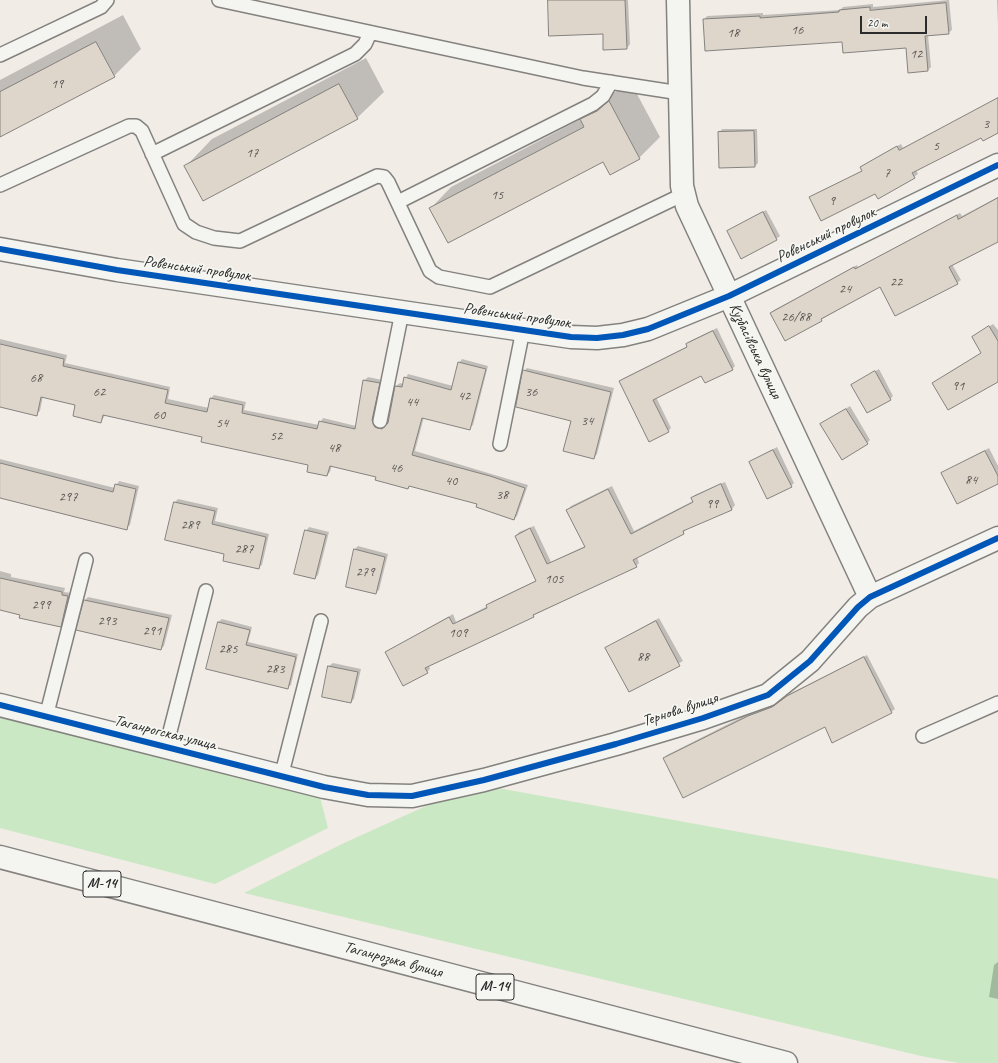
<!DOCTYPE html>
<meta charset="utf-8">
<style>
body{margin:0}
#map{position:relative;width:998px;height:1063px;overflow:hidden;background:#f1ece6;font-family:Caveat,sans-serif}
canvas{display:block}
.scale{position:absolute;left:860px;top:16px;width:67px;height:18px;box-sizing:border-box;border:2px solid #2b2b2b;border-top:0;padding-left:5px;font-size:12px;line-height:14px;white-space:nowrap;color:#2b2b2b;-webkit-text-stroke:3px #f6f6f2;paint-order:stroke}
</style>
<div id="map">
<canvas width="998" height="1063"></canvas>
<div class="scale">20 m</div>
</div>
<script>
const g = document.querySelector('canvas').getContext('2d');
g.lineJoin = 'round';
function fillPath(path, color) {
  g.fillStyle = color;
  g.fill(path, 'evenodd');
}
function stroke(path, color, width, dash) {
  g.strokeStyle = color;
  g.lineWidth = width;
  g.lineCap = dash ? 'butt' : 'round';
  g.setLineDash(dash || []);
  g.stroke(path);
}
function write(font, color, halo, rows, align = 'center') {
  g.font = font + ' Caveat,sans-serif';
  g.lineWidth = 3.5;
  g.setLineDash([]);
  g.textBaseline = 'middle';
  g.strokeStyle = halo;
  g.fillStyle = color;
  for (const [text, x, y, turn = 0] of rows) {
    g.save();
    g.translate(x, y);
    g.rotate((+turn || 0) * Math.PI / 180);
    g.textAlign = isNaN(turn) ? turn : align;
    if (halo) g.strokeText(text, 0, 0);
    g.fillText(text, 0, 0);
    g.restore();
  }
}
const green = new Path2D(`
 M0,715L320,797L328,828L215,884L0,828Z
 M487,786L998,879V1063H959L921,1056L244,893L344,843L426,806Z`);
const shadow = new Path2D(`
 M549,0H628L630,44L627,48Z
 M949,0L952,30L948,33L928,35L931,67L928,70L907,47L843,41L704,20L707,16L763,13V15L840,10L843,7L873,4V7Z
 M997,0H998V26Z
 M123,15L141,49L114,76L0,136V80Z
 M366,58L384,92L357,118L186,166L212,139Z
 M630,81L660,137L639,158L603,160L431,208L451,187L583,118L602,99L619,90Z
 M998,98V132L982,136L916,170L918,174L914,177L876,193L811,198L863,170L861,167L865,164L901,144L903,148Z
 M722,129H757L758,163L755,166L719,133Z
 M998,197V240L952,264L961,280L957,283L881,286L785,340L771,313L774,310L857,265L858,267L960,213L962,216Z
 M766,210L780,236L776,239L728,231Z
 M993,324L998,330V380L933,383L982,353L973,337Z
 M717,328L735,366L732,369L702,374L656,397L671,428L668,431L620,381L624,378L688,346L687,344L690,341Z
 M0,339L67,355L65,363L170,387L168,399L209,408L211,398L214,395L246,402L244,410L319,425L323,418L356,426L364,381L368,377L382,380L378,424L387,425L389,423L396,386L400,383L403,384L408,374L453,386L459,363L462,359L488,366L473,425L470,428L424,417L415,451L528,485L517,516L514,519L478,503L410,486L408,488L377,476L332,465L330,472L327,475L309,464L204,436L105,415L101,422L77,404L43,396L40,411L36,414L0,389Z
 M527,368L614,388L597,454L594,458L572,421L524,371Z
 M879,369L893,396L890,399L852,385Z
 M850,406L870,440L867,443L822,424Z
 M777,447L794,483L791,486L750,462Z
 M989,448L998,466V483L942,473Z
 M0,459L115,488L119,481L139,486L130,525L126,528L0,497Z
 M725,482L735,505L732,509L686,529L683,533L637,557L639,563L636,566L429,666L430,669L427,672L386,652L453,614L456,622L488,606L491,602L537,580L516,536L519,532L534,526L551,562L585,546L568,510L571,506L612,486L634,531L693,501L692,498L695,495Z
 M178,499L218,508L215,521L269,534L262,565L258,568L225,553L175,502Z
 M309,527L329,532L318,575L315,578L306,531Z
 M358,546L388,554L379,590L375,593L347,586L355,549Z
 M0,571L11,574V577L65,588L64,592L71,593L64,622L60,626L0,609Z
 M88,597L172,615L164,646L161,649L85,600Z
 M659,618L683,661L630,691L607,648Z
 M222,619L252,627L248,642L298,654L291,685L287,688L218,622Z
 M867,655L895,709L891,712L664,758L667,755L752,712L777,704L791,693Z
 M333,663L361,669L354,699L351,702L329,666Z
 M998,962V999L989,997L994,965Z`);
const building = new Path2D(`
 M548,0H625L627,49L603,50V34L549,36Z
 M946,3L949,34L925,36L928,71L908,73L906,48L843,53L842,42L705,51L703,19L760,16V18L839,12V10L870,7V10Z
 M96,42L115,77L0,137V92Z
 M339,84L358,119L203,201L184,166Z
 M998,98V133L983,141L981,138L912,173L915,178L878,199L875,194L821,221L809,197L862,171L860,167L897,146L899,150Z
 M609,101L640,159L610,175L603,162L448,243L429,208L584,127L580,119L597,111Z
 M754,131L755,167L719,168L718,132Z
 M998,198V242L949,267L958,284L895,316L880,287L821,319L822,321L785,341L770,313L854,267L855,269L957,215L958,219Z
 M763,212L777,240L741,259L727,231Z
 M989,326L998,341V382L948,410L932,383L981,353L972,337Z
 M713,331L733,370L705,383L701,376L653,400L669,432L649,442L619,381L687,347L686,344Z
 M0,344L64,359L63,366L168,390L165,403L207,412L210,398L243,405L242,413L317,429L319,421L355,429L363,380L380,383L372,420L375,427L382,429L388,423L395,386L402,387L404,377L451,390L458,362L486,369L470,430L422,418L412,455L490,476L525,488L514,520L476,507L477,504L409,486L408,489L375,480L376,477L330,466L327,476L307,472L308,465L201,442L202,437L103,415L101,423L73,416L75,405L41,397L37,416L0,407Z
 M523,370L611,392L594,459L563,451L571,421L516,407Z
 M875,371L891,400L867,413L851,385Z
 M846,409L868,444L842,460L820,424Z
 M773,450L792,487L767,499L749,462Z
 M985,451L998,476V484L957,504L941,473Z
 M0,463L113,492L115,484L136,489L127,530L0,498Z
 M721,484L732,510L683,531L684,534L633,560L637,567L533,615L534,617L425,668L428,673L403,686L385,652L449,617L453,624L487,608L486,605L536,581L515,536L530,528L547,564L585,547L566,510L608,489L631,534L693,502L691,498Z
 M174,502L215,511L212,524L266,537L259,569L223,561L224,554L165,540Z
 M305,530L326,535L315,579L294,574Z
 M354,549L385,557L376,594L346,587Z
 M0,578L62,592V595L68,596L61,627L19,618L20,615L0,610Z
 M84,600L169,618L161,650L76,630Z
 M656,621L680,666L629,692L605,648Z
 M218,622L250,630L246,645L296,657L288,689L206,669Z
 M864,657L892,713L832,743L825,727L683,798L663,758L748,716L772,707L787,696Z
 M328,666L358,672L351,703L322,697Z`);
const service = new Path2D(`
 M219,0L583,78L680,93
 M0,55L101,7L107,0
 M152,154L355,54L365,44L370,33
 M0,185L129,126H136L142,131L184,224L196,232L214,238L240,241L377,176L384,177L388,182L430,271L439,277L490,287L684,194
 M398,202L593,104L603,96L611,82
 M380,421L402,312
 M500,444L523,330
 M46,717L86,560
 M923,736L998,703
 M166,747L206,591
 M281,777L321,621`);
const minor = new Path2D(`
 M678,0L682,186L687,206L870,597
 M0,249L117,270L571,337L597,338L623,335L648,329L729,296L998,165
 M0,705L324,787L368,795L412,796L484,780L616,744L703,718L768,695L810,661L858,607L870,597L998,538`);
const trunk = new Path2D(`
 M0,857L786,1063`);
const cycleway = new Path2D(`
 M0,249L117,270L571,337L597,338L623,335L648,329L729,296L998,165
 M0,705L324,787L368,795L412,796L484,780L616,744L703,718L768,695L810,661L858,607L870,597L998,538`);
const numberNames = [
 ["16",797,30],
 ["18",733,33],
 ["12",916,54],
 ["19",57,84],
 ["3",986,124],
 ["5",936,146],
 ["17",252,153],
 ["7",887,173],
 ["15",497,195],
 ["9",832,201],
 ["22",896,282],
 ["24",845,289],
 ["26/88",796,317],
 ["68",36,378],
 ["91",958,386],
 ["62",99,392],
 ["36",531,392],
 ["42",464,396],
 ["44",412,402],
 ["60",159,415],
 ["34",587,421],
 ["54",222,423],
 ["52",276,436],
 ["48",334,448],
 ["46",396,468],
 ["84",971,480],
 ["40",451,481],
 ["38",502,495],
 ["297",68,497],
 ["99",712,504],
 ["289",190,525],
 ["287",244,549],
 ["279",365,572],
 ["105",554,579],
 ["299",41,605],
 ["293",107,621],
 ["291",152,631],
 ["109",458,633],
 ["285",228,649],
 ["88",643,657],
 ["283",275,669]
];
const shields = [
 [102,884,38],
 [495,987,38]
];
const shieldNames = [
 ["М-14",102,884],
 ["М-14",495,987]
];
const streetNames = [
 ["Ровенський провулок",826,235,-26],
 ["Ровенський провулок",197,269,8],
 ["Ровенський провулок",517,316,8],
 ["Кузбасівська вулиця",755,351,65],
 ["Тернова вулиця",680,710,-18],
 ["Таганрогская улица",165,733,14],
 ["Таганрозька вулиця",393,960,15]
];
fillPath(green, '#cae8c4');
fillPath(shadow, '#0003');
fillPath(building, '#dfd6cb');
stroke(building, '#84827f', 1);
stroke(service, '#84827f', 16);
stroke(minor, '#84827f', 25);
stroke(trunk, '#84827f', 25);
stroke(service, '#f4f4f1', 13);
stroke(minor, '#f4f4f1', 22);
stroke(trunk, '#f4f4f1', 22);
stroke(cycleway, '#0057b8', 6);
write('14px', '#595654', null, numberNames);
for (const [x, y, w] of shields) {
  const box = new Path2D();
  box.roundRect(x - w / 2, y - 13, w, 26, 3);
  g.fillStyle = '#f6f6f2';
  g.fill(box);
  stroke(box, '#2b2b2b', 1);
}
write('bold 15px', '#2b2b2b', null, shieldNames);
write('16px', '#2b2b2b', '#f6f6f2', streetNames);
</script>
